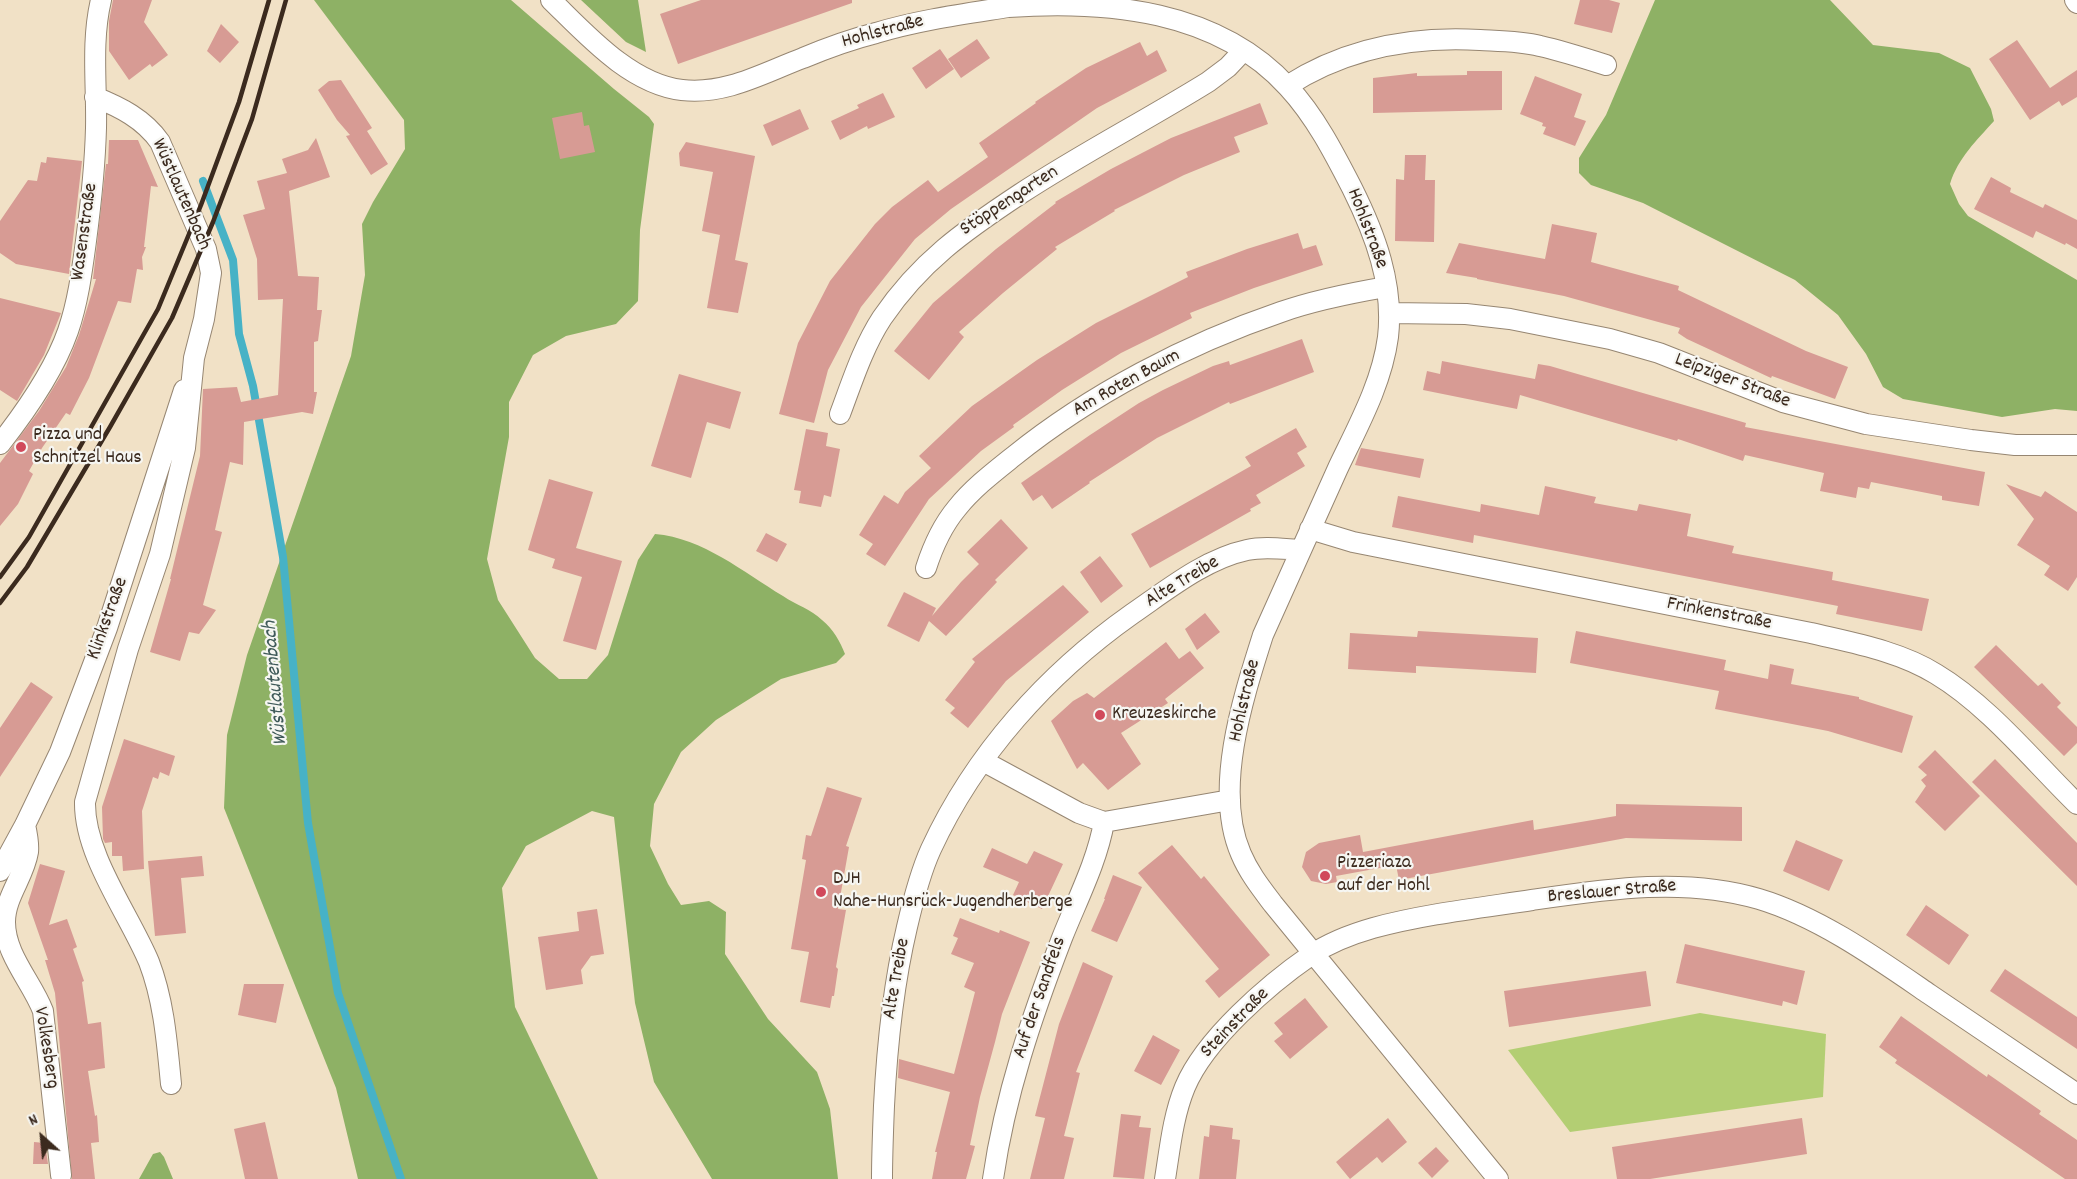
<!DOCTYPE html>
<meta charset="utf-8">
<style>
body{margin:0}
#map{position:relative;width:2077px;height:1179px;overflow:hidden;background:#f1e1c6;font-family:Dekko,sans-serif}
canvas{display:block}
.north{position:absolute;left:12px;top:1107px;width:60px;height:60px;-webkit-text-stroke:4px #f6f6f2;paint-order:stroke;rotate:333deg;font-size:16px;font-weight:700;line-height:24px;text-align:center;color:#3b2a1e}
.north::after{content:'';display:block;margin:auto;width:21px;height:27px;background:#3b2a1e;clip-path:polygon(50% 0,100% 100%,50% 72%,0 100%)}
</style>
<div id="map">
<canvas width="2077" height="1179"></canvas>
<div class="north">N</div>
</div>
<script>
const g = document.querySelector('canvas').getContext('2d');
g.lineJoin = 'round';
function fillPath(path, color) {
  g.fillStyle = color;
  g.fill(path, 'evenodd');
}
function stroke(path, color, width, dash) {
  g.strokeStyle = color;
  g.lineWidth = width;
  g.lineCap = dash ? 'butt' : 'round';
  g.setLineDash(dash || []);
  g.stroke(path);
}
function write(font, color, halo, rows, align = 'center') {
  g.font = font + ' Dekko,sans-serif';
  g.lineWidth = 4.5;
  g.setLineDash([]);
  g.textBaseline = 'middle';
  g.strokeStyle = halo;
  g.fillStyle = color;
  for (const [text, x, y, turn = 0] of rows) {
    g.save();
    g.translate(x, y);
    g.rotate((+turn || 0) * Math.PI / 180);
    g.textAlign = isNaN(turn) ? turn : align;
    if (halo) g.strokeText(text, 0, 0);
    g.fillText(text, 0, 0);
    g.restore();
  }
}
const green = new Path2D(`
 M1700,1013L1826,1034L1823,1097L1570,1132L1508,1050Z`);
const forest = new Path2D(`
 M314,0H511L614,89L649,117L654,124L640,230L638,301L616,324L566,336L533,355L509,402V437L487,559L498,600L535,658L559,679H587L608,655L638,560L655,534C703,538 743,572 783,596C796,605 811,609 822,620C833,629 840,641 845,654L836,663L781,679L716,720L681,752L654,804L650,846L668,884L681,905L709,901L726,912L725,954L768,1019L817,1072L830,1109L838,1179H712L654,1082L635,1003L614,817L592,811L526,846L502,888L515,1007L598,1179H358L336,1088L224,808L227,735L247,655L351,356L365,275L362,224L373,202L405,149L404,120Z
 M581,0H638L646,52L626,42Z
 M1655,0H1830L1873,45L1939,53L1970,68L1991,109L1994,121C1977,140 1958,158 1950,184L1959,204L1968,216L2077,280V411L2055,409L2002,417L1903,399L1883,387L1866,354L1838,315L1795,280L1643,203L1591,185L1579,173V158L1606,115Z
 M160,1152L164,1157L173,1179H139L153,1154Z`);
const stream = new Path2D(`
 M203,181L233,260L239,334L253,386L283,557L308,823L338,993L401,1179`);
const building = new Path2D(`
 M113,0H152L144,22L168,55L152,67L150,64L129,80L109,51V21Z
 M701,0H852V3L678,64L660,14Z
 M1580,0H1609L1620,3L1612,33L1574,24Z
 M221,24L239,42L220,63L207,51Z
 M977,39L990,58L961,78L948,59Z
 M2017,40L2050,88L2077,70V97L2062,106L2059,101L2030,120L1989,59Z
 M1140,42L1147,56L1157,50L1167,71L1097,108L951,209L915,239L861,307L828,370L814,423L779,414L798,343L830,281L875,224L892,207L928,180L938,192L988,157L979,143L1036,103L1035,102L1086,68Z
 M940,49L954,69L926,89L912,68Z
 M1467,71H1502V110L1373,113V78L1417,73V76L1467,75Z
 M1535,76L1582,94L1574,117L1586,121L1575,146L1543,134L1546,127L1542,126L1543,123L1520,114Z
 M341,80L372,128L367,131L388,164L371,175L346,136L350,135L337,120L318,90L329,81Z
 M883,93L895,117L868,129L867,126L840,140L831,121L859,108L857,105Z
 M1260,103L1268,124L1234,137L1240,152L1184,175L1114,210L1115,211L1055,247L1057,249L1003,293L959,332L964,337L929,380L894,351L933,303L996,249L1056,203L1055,202L1111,169L1171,138Z
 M800,109L809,129L772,146L763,125Z
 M582,112L584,126L589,125L595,152L560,159L552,118Z
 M316,138L330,177L289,191L298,276L319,277L317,310H322L318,341L314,342V392H317L313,414L302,412L244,422L243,465L230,462L215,530L222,532L203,605L216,610L199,634L189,632L180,661L150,652L171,579H170L200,456L203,389L237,387L241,402L278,395L283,299L258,300L257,259L243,215L265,209L257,181L287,173L282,159L308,150Z
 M109,140H138L158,187L151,186L144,247H146L142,257L143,270L137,269L131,303L118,301L89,378L70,415L66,413L42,448L29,471L33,474L18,504L0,526V463L39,411L66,367L79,335L96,279H93L106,164H108Z
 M686,142L755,156L735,260L748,263L738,313L707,308L720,235L702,231L713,172L680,166L679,153Z
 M1405,155H1426L1425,180H1435L1434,242L1395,241L1396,179L1404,180Z
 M47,157L82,161L69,274L16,264L0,253V221L28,180L37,181L41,162L46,163Z
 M1991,177L2011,188L2010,192L2043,208L2045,204L2077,220V249L2066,243L2065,245L2036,231L2033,238L1974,209Z
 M1552,224L1597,233L1591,262L1679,286L1678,290L1806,351L1848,367L1835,399L1772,376L1771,378L1687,339L1678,333L1680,328L1564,296L1477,279V278L1446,273L1459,243L1545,259Z
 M1298,233L1303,249L1316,245L1323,265L1254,288L1190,313L1192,318L1121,353L1062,390L1013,425L1014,427L981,451L929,499L885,566L866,554L873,544L859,535L884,495L898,504L905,492L931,468L919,456L972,406L1037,360L1096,323L1188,277L1186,272L1247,249Z
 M0,298L61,313L44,355L17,401L0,390Z
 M1302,339L1314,372L1230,404L1229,402L1157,438L1089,482L1090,483L1052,509L1042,495L1033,501L1021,483L1090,435L1139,403L1163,390L1213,366L1229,361L1230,365Z
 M1442,361L1535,379L1538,364L1550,366L1746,423L1745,427L1985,472L1979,506L1942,500V496L1871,482L1869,489L1858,487L1856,498L1820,491L1824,473L1745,455L1743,461L1678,439L1677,441L1520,395L1517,409L1423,390L1427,371L1440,374Z
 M679,374L741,392L730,429L707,422L691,478L651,466Z
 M1296,428L1307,447L1297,453L1305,466L1256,495L1261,503L1250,509L1251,511L1150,568L1131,534L1251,466L1245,457Z
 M806,429L828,433L826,446L840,449L831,497L824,495L821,507L799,503L801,491L794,490Z
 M1361,448L1424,459L1420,478L1355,465Z
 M549,479L593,492L576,548L622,561L596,650L563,641L582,577L552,568L555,559L528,550Z
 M2006,484L2041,497L2045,491L2077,512V577L2068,591L2044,575L2050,566L2017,545L2034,519Z
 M1545,486L1596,497L1594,503L1637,511L1639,504L1691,514L1687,536L1734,546L1732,553L1833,572L1832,580L1929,599L1922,631L1836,614L1838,606L1474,535L1473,543L1392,527L1398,496L1480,512L1481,504L1539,515Z
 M1001,519L1028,548L995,580L997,582L946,636L929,621L919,642L887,626L904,592L936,608L932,616L961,582L979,564L967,552Z
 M766,533L787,544L777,562L756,551Z
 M1100,556L1123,586L1101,603L1080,572Z
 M1063,585L1089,612L1006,681L968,728L950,713L955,708L945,700L975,662L972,659Z
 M1205,613L1220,632L1197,650L1185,629Z
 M1418,631L1538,638L1536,673L1416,666V673L1348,669L1350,633L1417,637Z
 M1576,631L1726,660L1724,670L1768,679L1770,664L1794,669L1791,684L1859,697V699L1913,716L1902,753L1828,731L1715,709L1719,691L1570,663Z
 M1166,642L1179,659L1190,651L1204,668L1165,699L1168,703L1121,733L1141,764L1108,790L1083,763L1077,769L1051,721L1073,701L1087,693L1094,698Z
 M1996,645L2038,686L2042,683L2061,703L2057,707L2077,727V743L2064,756L1974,667Z
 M31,682L53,697L0,777V728Z
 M124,739L175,756L169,776L160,772L158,779L153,777L142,811L144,869L123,871L122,856H112V842L105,843L103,839L102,807Z
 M1935,750L1980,796L1945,831L1915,802L1926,786L1921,780L1927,775L1918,767Z
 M1995,759L2077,843V886L1972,782Z
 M827,787L862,798L846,846L849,847L838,909L846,910L836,967L838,969L834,996H832L830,1008L800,1002L809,952L791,949L806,860L802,859L806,835L811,836Z
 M1616,804L1742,807V841L1626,838L1399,880L1396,865L1336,876L1337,882L1326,884L1311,881L1302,867L1306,852L1319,843L1360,835L1363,852L1533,820L1534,830L1616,816Z
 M1796,840L1843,860L1829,891L1783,871Z
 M1172,845L1201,879L1204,876L1270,955L1219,998L1205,981L1219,969L1138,873Z
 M992,848L1027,864L1034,851L1063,864L1042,909L1013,895L1019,882L983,867Z
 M202,856L204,876L181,878L186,933L155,936L148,861Z
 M40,864L65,871L49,925L67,919L77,947L73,949L84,981L82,982L88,1024L101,1022L105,1068L88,1071L95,1116L97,1115L99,1142L91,1143L95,1179H72L55,993L45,960H48L28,903Z
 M1113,875L1142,887L1117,942L1091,931L1105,899H1104Z
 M1926,905L1969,935L1949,965L1906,935Z
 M597,909L604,954L591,956L581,970L583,984L546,990L538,937L579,931L577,912Z
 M960,918L999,933L1000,930L1030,942L1002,1014L995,1042L980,1097L970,1145L975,1146L966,1179H932L937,1152H935L950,1092L898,1078L899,1059L954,1074L975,992L964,987L974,963L951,954L958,938L953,936Z
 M1685,944L1805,971L1797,1005L1783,1001L1782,1006L1676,983Z
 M1083,962L1113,976L1076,1072L1080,1073L1064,1136L1074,1138L1064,1179H1030L1045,1118L1035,1116L1059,1024Z
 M2005,969L2077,1017V1049L1990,991Z
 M1646,971L1651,1006L1509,1027L1504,991Z
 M244,984H284L276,1023L238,1015Z
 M1305,998L1328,1027L1290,1059L1274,1041L1283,1034L1274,1023Z
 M1901,1016L1987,1077L1988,1074L2041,1111L2039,1114L2077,1140V1179H2065L1895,1063L1897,1060L1879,1047Z
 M1153,1035L1180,1050L1161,1085L1134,1071Z
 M1121,1114L1141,1116L1139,1127L1151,1128L1144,1179L1113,1177Z
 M1388,1118L1407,1142L1382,1163L1377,1157L1350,1179L1336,1162Z
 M1802,1118L1807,1154L1650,1179H1617L1612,1147Z
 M265,1122L278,1179H245L234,1129Z
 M1210,1125L1233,1128L1232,1139L1240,1140L1236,1179H1199L1204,1136L1209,1137Z
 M34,1142L45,1143L48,1164H33Z
 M1436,1147L1449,1161L1432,1178L1418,1163Z`);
const minor = new Path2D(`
 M551,0C586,34 630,84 682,90C726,95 763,73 803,58C827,48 852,39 876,33C919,20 964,14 1008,7C1107,0 1218,10 1288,87C1315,116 1334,153 1352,188C1375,234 1394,284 1388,337C1382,383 1358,426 1338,468C1313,524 1288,579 1263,635C1243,698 1213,790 1241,854C1249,873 1261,888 1273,904L1498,1179
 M2075,0L2077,3
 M1287,86C1346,48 1412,36 1480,40C1500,41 1521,41 1540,46C1562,51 1584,58 1606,65
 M95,97C120,107 144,119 160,142L206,249L211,273L204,319L194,358L185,448L160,554L128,649L85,802C84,855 129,914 149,962C164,1001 167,1043 171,1084
 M1389,313L1466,314L1510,319L1610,339L1659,353L1783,402L1866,424L1971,440L2015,445H2077
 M840,414C852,382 863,347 882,318C920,262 964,231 1020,194C1081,154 1145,121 1208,82L1228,67L1244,50
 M0,444C26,411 54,371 68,331C78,302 82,271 86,241C91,203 95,166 96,128C97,85 91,42 101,0
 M1310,529L1353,542L1811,633C1853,643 1899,651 1936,674C1988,705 2034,762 2077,804
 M926,568C933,546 942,526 957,508C973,488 994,472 1014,456C1091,394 1187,344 1281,312C1315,300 1351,293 1386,287
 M983,761L1079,813L1104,822L1230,800
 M25,825C27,834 29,843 28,852C24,877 5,897 5,922C5,955 32,982 43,1011L61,1175
 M0,871L25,825L60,752L107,628L184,390
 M882,1179C882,1155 883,1131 884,1106C887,1046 893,986 907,927C913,901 920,873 931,849C975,754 1047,674 1132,614C1167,590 1205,559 1247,550C1264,546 1283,549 1301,550
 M993,1179C1005,1095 1032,1016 1062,938C1077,900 1097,862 1104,822
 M1165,1179C1170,1148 1173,1116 1185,1087C1205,1039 1269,984 1311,955C1329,943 1352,934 1373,928C1425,914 1479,908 1532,900C1607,889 1685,877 1759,899C1819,917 1878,959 1929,994C1978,1027 2028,1061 2077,1094`);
const rail = new Path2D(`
 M0,577L29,537L158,309L201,205L239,102L269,0
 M0,603L27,567L110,427L172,318L213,222L252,119L286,0`);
const markers = [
 [21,447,6,"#d1495b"],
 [1100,715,6,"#d1495b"],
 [1325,876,6,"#d1495b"],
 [821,892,6,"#d1495b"]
];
const streetNames = [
 ["Hohlstraße",883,33,-15],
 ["Wüstlautenbach",180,195,66],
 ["Stöppengarten",1010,202,-33],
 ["Hohlstraße",1366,229,69],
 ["Wasenstraße",86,232,-82],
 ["Leipziger Straße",1732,382,21],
 ["Am Roten Baum",1127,384,-29],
 ["Alte Treibe",1183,583,-31],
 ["Frinkenstraße",1719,615,11],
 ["Klinkstraße",109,619,-70],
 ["Hohlstraße",1246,701,-77],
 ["Breslauer Straße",1612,893,-5],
 ["Alte Treibe",898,979,-80],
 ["Auf der Sandfels",1041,998,-71],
 ["Steinstraße",1236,1024,-46],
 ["Volkesberg",45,1048,81]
];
const poiNames = [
 ["Pizza und",33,436],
 ["Schnitzel Haus",33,459],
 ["Kreuzeskirche",1112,715],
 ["Pizzeriaza",1337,864],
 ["auf der Hohl",1337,887],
 ["DJH",833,880],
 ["Nahe-Hunsrück-Jugendherberge",833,903]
];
const waterNames = [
 ["Wüstlautenbach",277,683,-95]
];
fillPath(green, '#b3ce73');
fillPath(forest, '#8eb165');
stroke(stream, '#47b2c6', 8);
fillPath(building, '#d79b94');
stroke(minor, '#968672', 22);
stroke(minor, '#fff', 20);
stroke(rail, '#3b2a1e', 4.5);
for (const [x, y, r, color] of markers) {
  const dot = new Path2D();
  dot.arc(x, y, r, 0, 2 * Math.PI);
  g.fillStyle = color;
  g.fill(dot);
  stroke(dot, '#f6f6f2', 2);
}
write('20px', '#3b2a1e', '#f6f6f2', streetNames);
write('20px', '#3b2a1e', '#f6f6f2', poiNames, 'left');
write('italic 21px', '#3f5a59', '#f6f6f2', waterNames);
</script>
